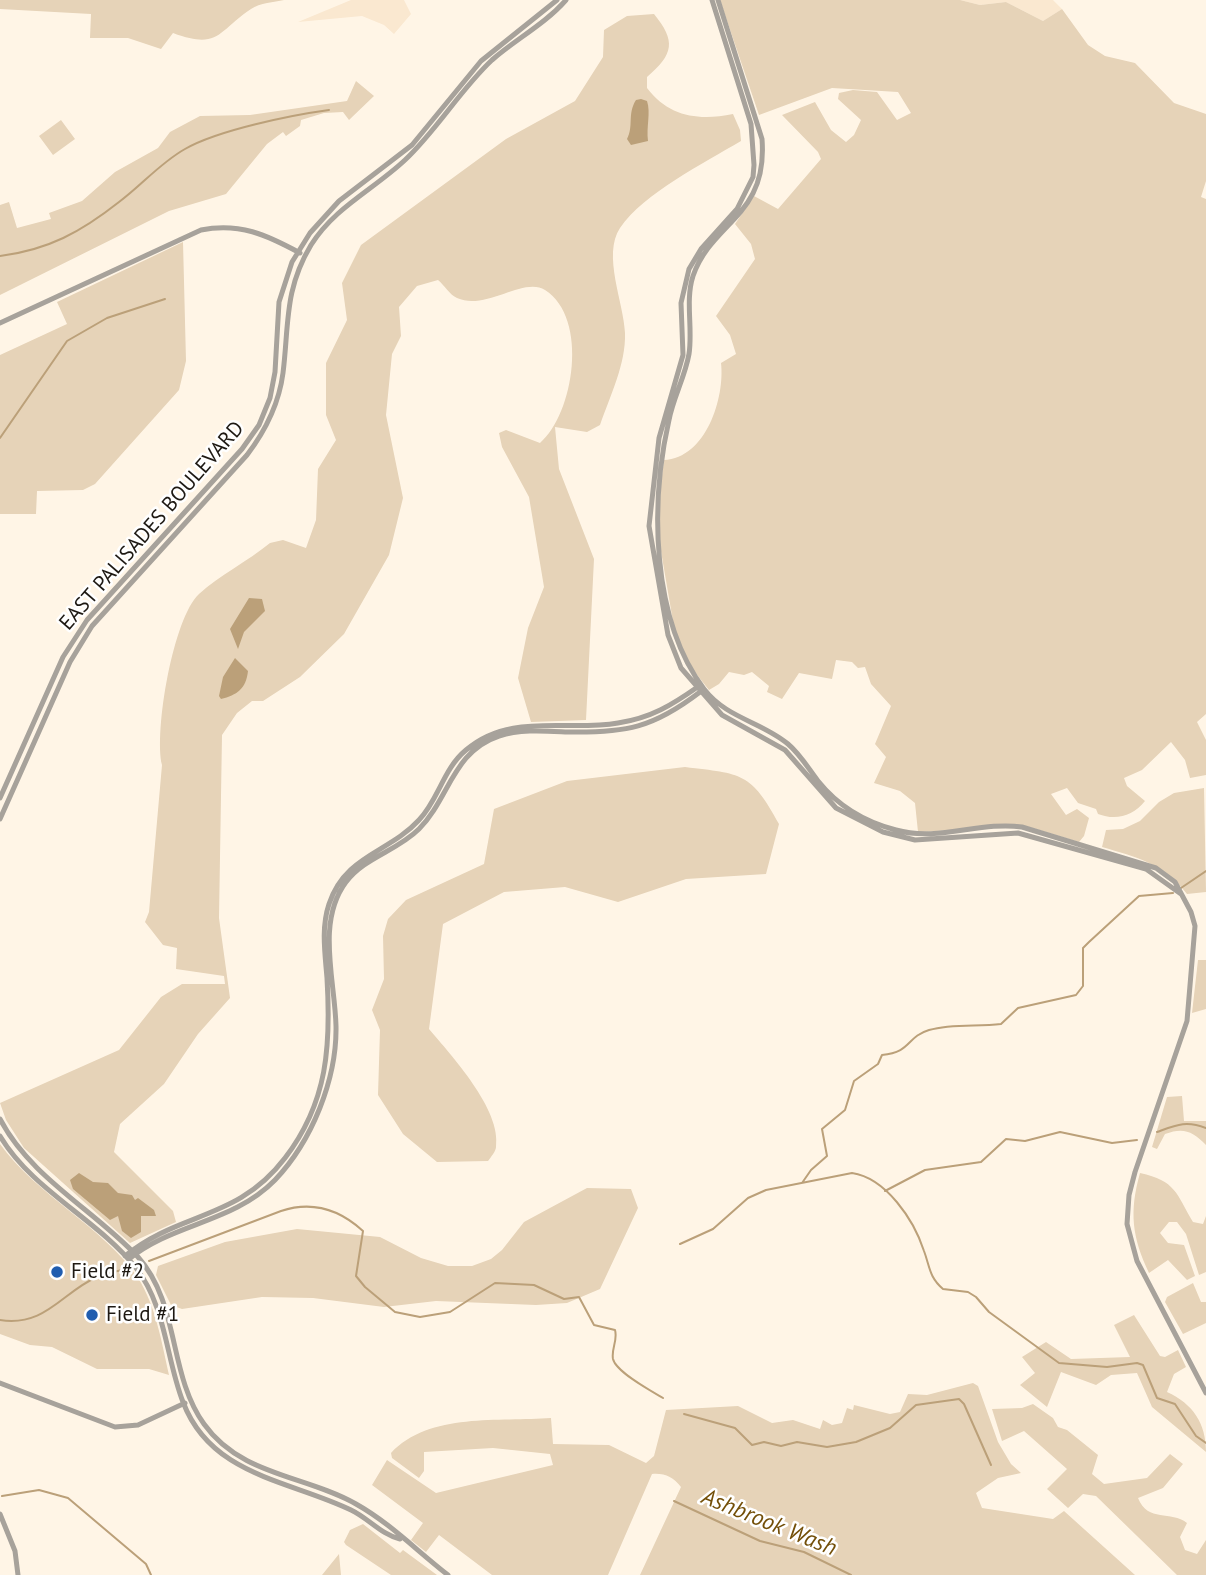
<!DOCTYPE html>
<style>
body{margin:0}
canvas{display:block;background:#fff5e6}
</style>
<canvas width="1206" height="1575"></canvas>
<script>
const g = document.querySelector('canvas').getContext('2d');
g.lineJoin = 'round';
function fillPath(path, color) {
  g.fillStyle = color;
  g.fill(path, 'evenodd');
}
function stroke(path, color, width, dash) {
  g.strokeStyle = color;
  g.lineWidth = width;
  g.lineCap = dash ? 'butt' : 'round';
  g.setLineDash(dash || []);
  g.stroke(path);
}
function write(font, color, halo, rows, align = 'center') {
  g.font = font + ' "PT Sans",sans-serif';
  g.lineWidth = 5;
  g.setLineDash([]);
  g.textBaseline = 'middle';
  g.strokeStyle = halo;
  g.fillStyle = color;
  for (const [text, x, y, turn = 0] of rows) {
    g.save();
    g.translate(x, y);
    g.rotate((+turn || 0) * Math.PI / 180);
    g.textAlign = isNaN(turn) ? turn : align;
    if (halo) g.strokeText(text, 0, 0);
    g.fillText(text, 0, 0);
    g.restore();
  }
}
const built = new Path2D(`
 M351,0H404L411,14L394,34L384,25L362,16L298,22Z
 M960,0H1053L1062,9L1043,21L1006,2L980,5Z`);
const green = new Path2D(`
 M0,0H284C274,2 260,3 251,9C217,32 219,50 173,33L161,49L128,38H90L91,14L0,9Z
 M720,0H960L980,5L1006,2L1043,21L1062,9L1088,45L1105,56L1135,63L1174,103L1206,114V181L1201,197L1206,199V714L1197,722L1206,740V775L1190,778L1185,760L1171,742L1142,770L1124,778L1127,786L1145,801C1133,816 1116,821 1098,814L1096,809L1078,803L1067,788L1051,794L1066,815L1077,809L1089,818L1084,836L1079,842L1026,826L918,832L915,803L900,791L874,783L886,757L875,744L891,706L871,684L865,667L858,668L852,662L836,660L832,679L799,673L782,699L767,692L769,686L752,672L744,675L729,672L719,684L709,690L687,662L675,633L656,522L664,460C706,458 725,398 721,363L736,354L730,335L716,316L755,259L751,244L735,224L754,196L778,209L821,159L818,152L782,115L815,102L831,130L846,142L854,135L861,120L838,99L839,93L853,90L877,92L897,120L911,113L898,92L832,88L759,115Z
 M654,14C676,41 674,54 647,77V88C669,117 699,121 733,114L740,130L741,141C704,163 644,193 620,228C602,255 624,303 625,333C626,364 610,396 600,425L587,432L555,427L559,469L594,559L586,720L531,722L518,678L528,628L544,587L529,497L502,447L499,433L506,430L540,443C574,414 589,318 545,290C524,276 486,311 457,298C450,295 444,285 438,280L417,286L399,307L401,336L392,354L386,415L403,498L389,555L344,634L300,677L263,701H252L237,713L222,735L219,918L230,998L198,1034L164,1084L120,1124L114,1152L173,1211L176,1222L130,1243L24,1148L6,1120L0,1103L119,1050L161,997L182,984H225L224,976L176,969L177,948L163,945L145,922L149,912L162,765C154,731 173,618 199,594C220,575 248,561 270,543L283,540L306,548L316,520L318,469L336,440L326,415V363L347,320L342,283L361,245L506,139L575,101L603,57L604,30L627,16Z
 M356,81L374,96L349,120L343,112L324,113L301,120L300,126L286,136L283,132L267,144L226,194L169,211L0,295V205L9,202L17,228L51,219L49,213L82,201L115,172L158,148L170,132L200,116L250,115L347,101Z
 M61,120L75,139L53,155L39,136Z
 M183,242L186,361L179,390L95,484L83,490L37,491L36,514H0V355L67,324L57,302Z
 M685,767C742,774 751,772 779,824L766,874L686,879L618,902L565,887L504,892L443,924L429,1029C451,1055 502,1110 496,1147C496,1151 491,1157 488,1161L437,1162L403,1134L378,1095L380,1030L372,1010L384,979L383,936L388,919L406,900L484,864L494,809L567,781Z
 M1204,788L1206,892L1187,894C1165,864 1136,857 1102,847L1106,830L1123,829L1140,821L1159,802L1174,793Z
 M1198,960H1206V1009L1192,1013Z
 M1182,1096L1184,1121H1206V1145C1193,1131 1183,1127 1165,1134L1157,1149L1152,1147L1167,1097Z
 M0,1144C36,1195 105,1228 138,1278C156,1306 162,1344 169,1375L149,1369H97L52,1347L30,1345L0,1334Z
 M1140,1173C1176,1181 1176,1193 1193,1222L1203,1224L1206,1216V1272L1199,1275L1186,1234L1177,1222H1169L1160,1233L1168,1243L1184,1245L1195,1276L1187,1280L1168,1260L1149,1273C1132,1237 1129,1212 1140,1173Z
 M587,1188L631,1189L638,1208L600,1289L567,1303L536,1305L436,1301L384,1307L313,1298L262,1297L182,1309L171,1305L156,1275L158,1266L225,1242L297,1229L380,1237L421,1258L448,1266H472L491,1259L502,1250L524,1222Z
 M1193,1283L1201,1302H1206V1323L1183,1334L1165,1302L1167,1297Z
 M1134,1315L1160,1356L1165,1357L1178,1350L1186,1367L1174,1374L1167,1392C1193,1404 1206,1423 1206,1452L1152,1407L1137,1373L1111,1375L1096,1385L1061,1372L1047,1407L1020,1385L1035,1373L1022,1357L1046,1342L1071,1359L1130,1357L1114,1325Z
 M973,1383L978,1386L998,1442L1011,1464L1021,1473L998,1478L976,1493L982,1508L1053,1519L1064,1511L1135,1575H640L681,1487C673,1477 665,1473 652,1474L608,1575H492L439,1535L426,1552L411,1540L423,1523L372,1485L387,1460L436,1493L553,1465L550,1454L493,1448L424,1452V1471L419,1478L392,1458L391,1453C429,1412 500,1422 551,1418L553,1444L609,1445L646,1463L654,1456L666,1410L738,1406L772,1423L793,1420L820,1429L823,1420L832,1425L842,1423L847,1408L853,1410L854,1405L890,1414L900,1412L908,1394L927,1395Z
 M1033,1404L1053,1418L1058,1427L1067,1430L1098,1455L1092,1474L1104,1484L1147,1478L1170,1454L1183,1464L1163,1488L1138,1498C1148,1523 1171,1510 1187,1523L1180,1537L1185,1550L1197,1554L1206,1540V1575H1177L1096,1496L1083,1494L1068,1508L1047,1489L1067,1469L1024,1431L1002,1441L992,1409L1022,1408Z
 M363,1524L400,1553L403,1550L437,1575H391L346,1545L344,1542L350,1530Z
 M339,1554L341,1575H322Z`);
const water = new Path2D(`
 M641,99L647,101C651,113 646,127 648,141L631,145L627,139C634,126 627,114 636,100Z
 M249,598L262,599L265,611L244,632L238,649L230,629Z
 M235,658L248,671C246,689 237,695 221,699L219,696L223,677Z
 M79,1173L93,1182L108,1183L118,1193L132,1195L135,1200L138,1198L154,1210L156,1216H141V1232L131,1238L122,1231L118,1216L110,1220L73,1189L70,1180Z`);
const stream = new Path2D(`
 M0,256C48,250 81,232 119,202C142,185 160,163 185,149C218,130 292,115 329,110
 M0,438L67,341L107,318L165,299
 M1181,888L1206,871
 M1157,1132C1176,1125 1186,1120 1206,1128
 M802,1183L811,1170L827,1156L822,1129L845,1110L854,1081L878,1064L882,1055C912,1052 906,1037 929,1030C953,1023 977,1027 1001,1024L1018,1008L1076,995L1083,986V948L1089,942L1139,896L1173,893
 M885,1191L925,1170L981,1162L1006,1139L1025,1141L1060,1132L1112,1143L1137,1140
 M680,1244L713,1229L748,1198L766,1190L852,1173C886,1178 914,1220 924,1251C930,1267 929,1277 943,1289L968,1292L976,1297L989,1312L1059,1363L1107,1367L1137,1363L1143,1365L1157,1398L1175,1404L1196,1436L1206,1443
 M149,1261L281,1211C311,1201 339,1209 363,1231L356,1276L365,1287L395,1312L420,1317L450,1312L495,1283L534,1285L564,1299L579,1297L594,1325L615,1330C618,1340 611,1349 613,1359C616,1372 651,1391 663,1398
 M0,1320C46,1327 62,1292 97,1277C106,1273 118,1271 128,1269
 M684,1414L735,1428L752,1445L764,1442L781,1446L797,1442L827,1447L856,1442L890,1428L916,1405L959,1399L964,1404L991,1465
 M2,1496L39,1490L68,1498L146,1564L151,1575
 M674,1501L760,1541L804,1552L851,1575`);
const minor = new Path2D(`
 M712,0L751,124L754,165L753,177L737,209L701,249L689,269L681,303L683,355L659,438L649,526L668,635L681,668L722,715L785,750L836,808L883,832L915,840L1018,833L1146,869L1181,894
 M718,0L762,139C768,217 712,221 693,276C685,301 693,328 689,354C685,377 673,398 669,420C650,503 651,619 704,689C726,718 762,722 788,744C800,754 808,768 818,781C838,806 865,822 896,830C938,842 980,821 1022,827L1156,868L1175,882L1191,912L1195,926L1187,1021L1135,1172L1129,1195L1127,1224L1137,1261L1206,1393
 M0,323L201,230C239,222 267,235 300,253
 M0,798L63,657L87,620L242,449L259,425L270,398L275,372L279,302L292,262L310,233L339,201L412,145L481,61L557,0
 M0,819L70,662L92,626L247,455C266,430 279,404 283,373C289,325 284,290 311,245C335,207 373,190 405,160C437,130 460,90 492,60C516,39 545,24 566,0
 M0,1119C30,1177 94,1210 138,1257C180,1304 168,1374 204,1424C241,1476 305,1475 356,1504C390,1523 417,1551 448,1575
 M0,1136C32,1190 97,1219 136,1268C166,1306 166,1359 183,1402C211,1476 289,1480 351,1510C368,1518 382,1535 400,1539
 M125,1256C180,1211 237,1221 285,1158C328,1102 331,1045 327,978C325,953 321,928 329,904C345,855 389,853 419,820C439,799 443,769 466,750C510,712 566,732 618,723C651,718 672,705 699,686
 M129,1259C173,1223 233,1223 275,1180C312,1141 337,1079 336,1026C335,980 316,922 346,882C365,857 397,851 419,829C449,799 453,751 499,736C521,729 545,731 568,732C626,733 653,728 700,692
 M0,1383L115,1427L138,1425L185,1403
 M0,1514L15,1551L18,1575`);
const markers = [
 [57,1272,7,"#205daf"],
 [92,1315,7,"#205daf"]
];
const streetNames = [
 ["EAST PALISADES BOULEVARD",152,526,-49]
];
const poiNames = [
 ["Field #2",71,1272],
 ["Field #1",106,1315]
];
const waterNames = [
 ["Ashbrook Wash",769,1523,22]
];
fillPath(built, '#fae8d0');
fillPath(green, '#e6d3b8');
fillPath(water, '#bba079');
stroke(stream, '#bba079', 2);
stroke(minor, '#a7a29b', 5);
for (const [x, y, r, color] of markers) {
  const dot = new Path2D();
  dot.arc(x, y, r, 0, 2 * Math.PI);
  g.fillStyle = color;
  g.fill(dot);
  stroke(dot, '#fff', 2.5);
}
write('21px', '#1e1913', '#fff', streetNames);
write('21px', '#1e1913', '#fff', poiNames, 'left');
write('italic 23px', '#734f08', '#fff', waterNames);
</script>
